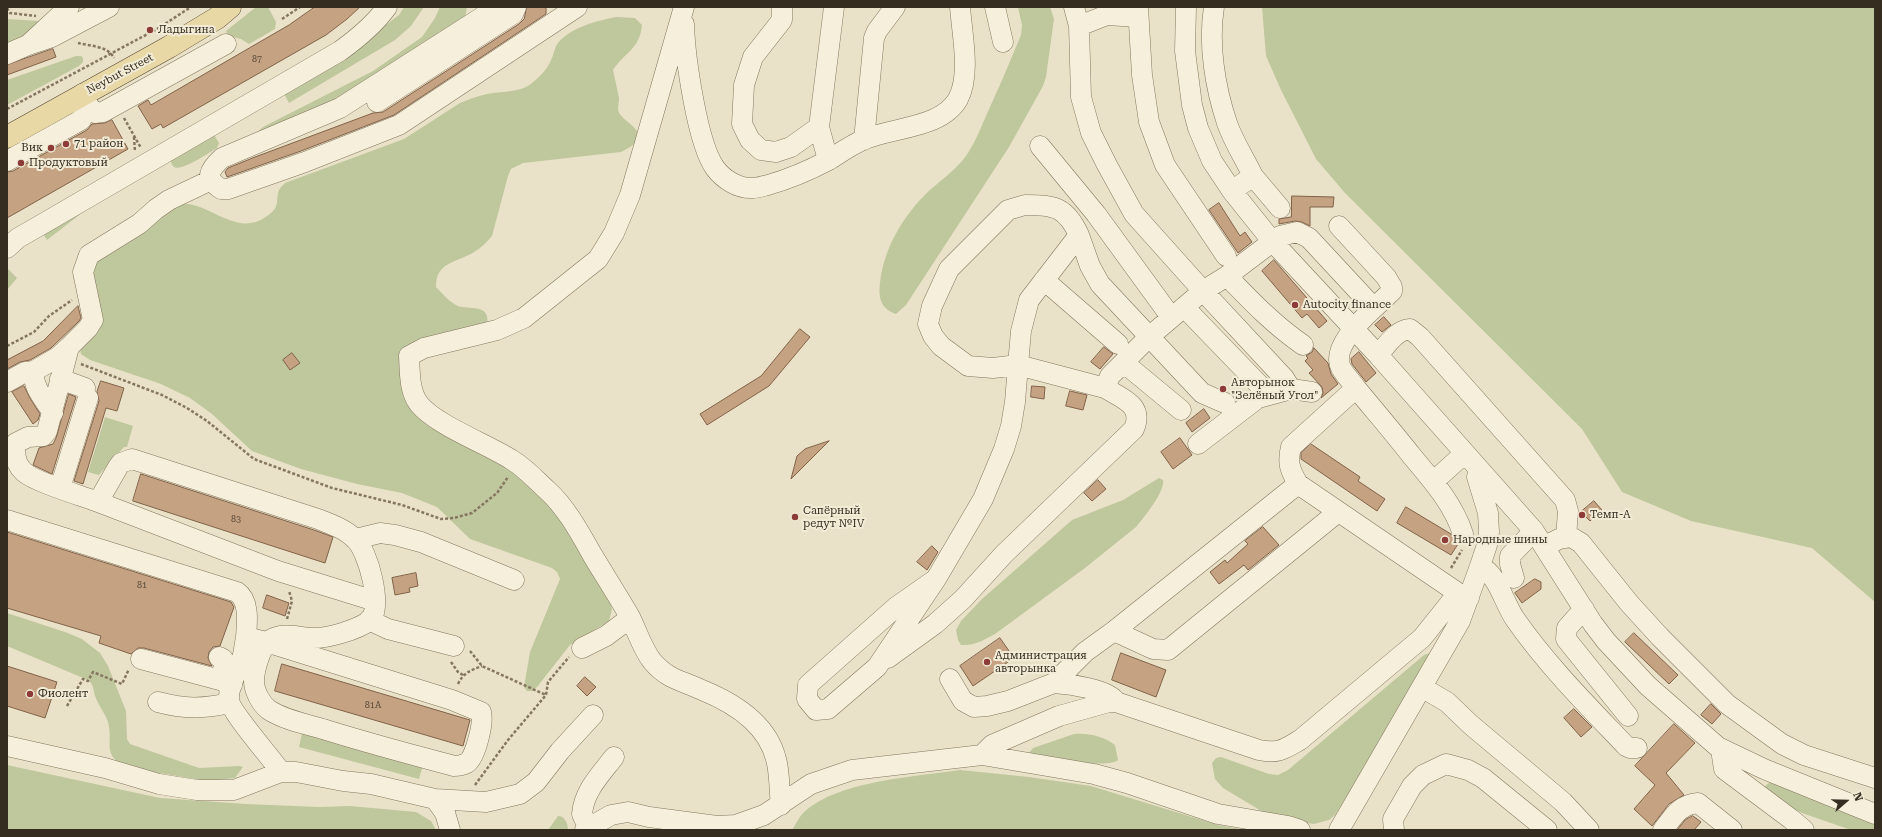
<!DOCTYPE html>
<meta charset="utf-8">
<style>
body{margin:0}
#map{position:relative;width:1882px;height:837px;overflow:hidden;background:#eae2c8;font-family:"Roboto Serif",serif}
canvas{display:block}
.frame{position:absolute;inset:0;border:8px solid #362d21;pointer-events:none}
.north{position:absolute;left:1826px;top:781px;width:40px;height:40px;-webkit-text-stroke:3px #f2ecd7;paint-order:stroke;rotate:70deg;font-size:11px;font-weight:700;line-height:16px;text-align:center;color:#362d21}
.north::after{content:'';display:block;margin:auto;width:14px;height:18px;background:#362d21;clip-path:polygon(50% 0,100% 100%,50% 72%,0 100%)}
</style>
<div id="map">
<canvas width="1882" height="837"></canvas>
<div class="frame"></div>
<div class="north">N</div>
</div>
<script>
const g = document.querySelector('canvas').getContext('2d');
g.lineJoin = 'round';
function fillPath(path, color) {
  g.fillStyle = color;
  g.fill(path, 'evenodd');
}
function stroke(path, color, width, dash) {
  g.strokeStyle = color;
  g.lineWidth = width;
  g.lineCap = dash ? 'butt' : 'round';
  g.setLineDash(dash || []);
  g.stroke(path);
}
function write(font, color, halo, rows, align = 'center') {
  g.font = font + ' "Roboto Serif",serif';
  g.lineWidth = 4;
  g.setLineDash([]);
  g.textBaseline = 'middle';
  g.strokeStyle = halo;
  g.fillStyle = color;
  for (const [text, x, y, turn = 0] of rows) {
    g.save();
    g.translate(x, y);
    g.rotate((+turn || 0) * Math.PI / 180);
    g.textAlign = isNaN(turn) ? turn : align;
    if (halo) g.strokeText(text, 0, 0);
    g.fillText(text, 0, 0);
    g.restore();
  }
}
const green = new Path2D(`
 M256,7H268L276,22L275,29L249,44L241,39L228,36L226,31Z
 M404,7H424L411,26L395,40L289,103L281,88L360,44L399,15Z
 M440,7H467L465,18L338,104L254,135L263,127L373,71L422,37L435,18Z
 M1018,7H1050L1054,19L1046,77L1043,86L1009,147L906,305L896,314C881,309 878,298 880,283C884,247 904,214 931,189C944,178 958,168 968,153C977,139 983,122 990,107C1001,83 1011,59 1021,35L1022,25Z
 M1262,7H1875V602L1812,548L1691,521L1622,492L1582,429L1345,193L1316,159L1281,90L1266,56Z
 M616,17L635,18L642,25C640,49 624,53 613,70C615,79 617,88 619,98C619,102 618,106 618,110C621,124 661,133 621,152L523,163L511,169L508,176L492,236C487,242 481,248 474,252C457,263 436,261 436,287C443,294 449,302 458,306C468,310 491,303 487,324L419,341L403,388L509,464L565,523L610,602L612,609L609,621L570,645L537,687L532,691H527L524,687L530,652L560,579L557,572L552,568L470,539L437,507L402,493L357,484L301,469L252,451L212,414L190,398L161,384L90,360L81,354L80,348L101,314C100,297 91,279 95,262L180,204C212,201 239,244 273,211C279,205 276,197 279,190C280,188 283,185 285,183L404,139L460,103C469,99 478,96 487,94C502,91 518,93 531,84C538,78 548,69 551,60C554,55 554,48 558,43C571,27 597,21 616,17Z
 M7,19L39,21V31L7,43Z
 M76,56H81L83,58V62L79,66L7,105V80Z
 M213,133L219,143L217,148C210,152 181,172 174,167C172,166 171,161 170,159Z
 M87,209L47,240L39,228Z
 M7,268L17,278L7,290Z
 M105,417L133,426L127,447H124L99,475L88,472Z
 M1159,478L1163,480C1166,490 1143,519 1136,527L1085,568L995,634C984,640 974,646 961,645L958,640L956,630L961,621L982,599L1072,520L1123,500Z
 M7,613L65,632L82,639L100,653L108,666L126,711L127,739L130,744L199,768L239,766L243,767L235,778L208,781L129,768C100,755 114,745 108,722C105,713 98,705 95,696C93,689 94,685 88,680L7,646Z
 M1432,652L1433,660L1335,815L1329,820L1314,824L1300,822L1263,812L1223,788L1215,779L1212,763L1216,758L1221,757L1269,774L1278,775L1288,770L1424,655Z
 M302,733L423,765L419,779L299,747Z
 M1074,734C1089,733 1103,736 1115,745L1118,760C1106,770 1045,756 1028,754L1033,748Z
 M7,765L160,798L246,804L319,807L350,806L416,812L431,821L436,830H7Z
 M960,770L1029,777L1091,786L1218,825L1245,830H792C796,824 799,817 804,812C840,780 914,777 960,770Z
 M1770,782L1875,823V830H1851L1802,813L1794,809L1764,787Z
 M558,816C565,816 568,824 568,830H548Z`);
const building = new Path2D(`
 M315,7H360L347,19L326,35L163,128L161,124L152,129L138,106L148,100L151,105L289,25Z
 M527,7H546V14L394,115L301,151L227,177L225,172L228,168L255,157L373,113L383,112L519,24L524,19Z
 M53,49L56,57L7,75V65Z
 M112,120L128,149L7,218V172L13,171L87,130L92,124L104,123Z
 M1292,196L1334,197L1333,207H1310V226L1302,222L1295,221L1279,224V219L1291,217Z
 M1219,203L1240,236L1245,232L1252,242L1238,253L1209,210Z
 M1274,260L1327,321L1319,328L1307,314L1302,318L1262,271Z
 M78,306L81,318L79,321L51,348L30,360L20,362L7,369V360L43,341Z
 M1384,317L1391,325L1382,332L1375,325Z
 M800,329L810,337L769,386L707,425L700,414L761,376Z
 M1104,347L1113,354L1100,369L1091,362Z
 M1314,348L1328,363L1331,374L1338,384L1321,398L1323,393L1322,387L1309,373L1313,370L1305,361L1308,358L1306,356L1312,352Z
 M1359,352L1376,373L1366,382L1352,364L1351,359Z
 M292,353L300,363L290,370L283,360Z
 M101,381L124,388L117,411L106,408L83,484L74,481L99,401L97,392Z
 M24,386L30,398L40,414L38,420L33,424L12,392Z
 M1032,386L1045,387L1044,399L1031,397Z
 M1070,391L1087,395L1083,410L1066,406Z
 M69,394L76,397L52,474L33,465L39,448L53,444L56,438Z
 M1204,409L1210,418L1192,432L1186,423Z
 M1180,438L1192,455L1173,469L1161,452Z
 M829,441L791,479L797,456L805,449Z
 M1311,444L1360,477L1358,481L1385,499L1377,511L1301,459V453Z
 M141,474L314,530L333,537L325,563L133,501Z
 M1098,480L1106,489L1092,501L1084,493Z
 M1594,501L1602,510L1590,521L1581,512Z
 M1406,507L1451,534L1458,544L1451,555L1397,523Z
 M1263,527L1279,545L1248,570L1244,565L1219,584L1210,572L1225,560L1227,563L1248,544L1245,541Z
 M7,532L231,602L234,607L220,646L213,647L209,652L208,658L212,666L144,648H138L131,654L99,643L101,636L7,608Z
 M932,546L938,552L927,570L917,562Z
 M416,573L418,586L409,588L410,592L395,595L392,578Z
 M1535,579L1541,582V589L1522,603L1515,593Z
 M267,595L289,603L285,616L263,608Z
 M1634,633L1678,675L1669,684L1625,642Z
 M1000,638L1014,658L973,686L960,666Z
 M1121,653L1166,670L1156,697L1112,680Z
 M282,664L470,720L463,746L275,691Z
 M7,666L57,682L45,718L7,706Z
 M585,677L596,687L587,696L577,686Z
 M1711,704L1721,714L1712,724L1701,715Z
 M1574,709L1592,727L1581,737L1564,718Z
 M1674,724L1695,743L1666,773L1684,795L1669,804L1652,826L1634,809L1655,785L1635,766Z
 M1693,816L1701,822L1694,830H1677L1685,820Z`);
const path = new Path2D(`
 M7,8L10,13L36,16
 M282,19L300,7
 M78,43C90,46 108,46 114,58
 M7,109L157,29L191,7
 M124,118L141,148
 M134,137L135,152
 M7,346L34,332L49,316L72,300
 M81,364L162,395L187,408L207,421L254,459L332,488L402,505L441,519L454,518L472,513L497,493L508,477
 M1451,568L1462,550
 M287,619L292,601L289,591
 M470,651L482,666L546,695
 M451,662L458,672L463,675
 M458,684C463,673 471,670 482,666
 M67,706L83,679L88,681L93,672L122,684L129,669
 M475,785L508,740L546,695L548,682L569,657`);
const minor = new Path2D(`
 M494,7L490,12L340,108L222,158C209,170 204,178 221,189H228L305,162L399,125L577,7
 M684,7L630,195L614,233L598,259L524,318L497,330L424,348L409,356C410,372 409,391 419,404C436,425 487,444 512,460C524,467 536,480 547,490C566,507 580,533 593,556C605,576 618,596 630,617C637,631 642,648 652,661C668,680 681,680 702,690C734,703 767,723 776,759C780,773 779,790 781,805
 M782,7V20L753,57L744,85L742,124L750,140L761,150L776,152L791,147L819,127
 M995,7L1003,42
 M1074,7L1079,26
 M1138,7L1142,75L1149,122L1165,165L1226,256
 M1186,7L1185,51L1192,105L1198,128L1212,161L1232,191L1272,241L1378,355L1534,531L1593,624L1606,641L1648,686L1718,747L1764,769L1875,814
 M1214,7C1208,44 1215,87 1227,123C1233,141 1245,159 1253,176L1232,191
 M1138,17L1107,15L1079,26L1081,97L1091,133L1107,165L1134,214L1203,291L1284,378L1291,389
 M684,24C685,56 697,143 715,168C723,179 738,189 753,188C758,188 763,186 768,185C789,179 810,170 829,160C840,153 851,145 863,140C891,127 941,129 958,99C971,75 962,34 960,7
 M28,45L52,37L109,7
 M7,54L28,45L69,7
 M377,102L513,14L516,7
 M88,105L95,113L103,112L226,44
 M864,140L874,38L877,31L895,7
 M1040,146L1096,214L1171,317
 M828,160L819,127L834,7
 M7,161L81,120L88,105L82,94
 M1253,176L1280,208
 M1025,205C1055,205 1066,207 1079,235L1029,300L1021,331L1018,365L993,368L968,366L941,346L933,336L928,324L932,306L949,269L1008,210Z
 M1079,235L1090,266L1100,284L1202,393L1225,403
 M7,248L18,238L39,226L340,51C358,38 374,25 387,7
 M1227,276C1251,301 1274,325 1303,345
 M1044,280L1118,344
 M1184,307L1269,395
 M1378,355C1387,345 1396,330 1410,329L1420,337L1565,500L1568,511L1566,538
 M1124,363L1181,410
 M60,379L85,388
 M7,382L25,372L34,371
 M1356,388C1374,410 1393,432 1411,455C1431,479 1453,503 1463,534
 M53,413C45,400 32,387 34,371L58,357L69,347
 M1198,444L1258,398L1291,389L1312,392
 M1433,482L1465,453
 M1298,484L1458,593
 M60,488L88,398
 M98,502L278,571L375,601
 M7,520L237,592C250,601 247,623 246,637L266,642L452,700L481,712C484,722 476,756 467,763C463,765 459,766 454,766C410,754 367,743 323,729C305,724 285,720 269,710C261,704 254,691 254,681C254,671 261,645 270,640C283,632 297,637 311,638C326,639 357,630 369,621C384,609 368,550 355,539C345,529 331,524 318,519L132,459L121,463L118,467L98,502C82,496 35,482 24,472C15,464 14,454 16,443L28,437L43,436L47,431L69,347L88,328L93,320L83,272L89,255L139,224L156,209L169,200L211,180
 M356,539L380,533L395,535L421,542L514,580
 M1545,546L1559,539L1571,537L1581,543L1629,603L1660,637L1727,704L1782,744L1804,755L1875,778
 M1480,566C1498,575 1504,603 1515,619C1547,665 1587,705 1626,746L1630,748H1637
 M1514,578L1510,564V556L1534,531
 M936,579L877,667L828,709L816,710L807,699L808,685L896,607L936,579L983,499L1004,449L1011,426L1015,402L1018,365L1105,388L1110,376L1150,336L1203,291L1227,276L1280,236L1297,232L1309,238L1374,308L1392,291V287L1386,277L1339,226
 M1584,609L1567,628L1566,639L1628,716
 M369,620L388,629L454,646
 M1114,631L1153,649L1168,650L1338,512
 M246,637C245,643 244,649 243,655C239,669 228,685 229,699C229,710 272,759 281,772
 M582,648L606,636L630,618
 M219,657L223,659L225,663L220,680
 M888,658L935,624L963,599L1004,554L1134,429C1144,405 1123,399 1105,388
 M141,659L220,680L232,685
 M950,679L963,701L974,707L987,706L1008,701L1054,683L1085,652L1114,631L1298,484C1290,470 1287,463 1291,447L1356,388C1351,381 1345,375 1341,368C1331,348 1361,320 1374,308
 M1054,683C1067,684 1110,689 1116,702
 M1423,688L1447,702L1471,725L1563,802L1589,830
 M158,702C184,709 203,709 230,703
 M7,746L105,768L159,784L197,790H234L281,772H296L343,781L371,784L435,799L486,802L520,794L536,782L560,751L593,715
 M1724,751L1722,756L1724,769L1791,819L1804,830
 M982,755L992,745L1059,716L1109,702H1116L1259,750C1279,754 1284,749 1300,740L1422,638L1458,593L1469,598
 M435,799L445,813L450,830
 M588,827L582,814C584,791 600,775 614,757
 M585,830L611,815L628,812L649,817L717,826L736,825L764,815L811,784L852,770L982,755L1094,774L1127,783L1218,814L1288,826L1300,830
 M1339,830L1460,621L1480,566L1487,545L1489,532L1488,513L1477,477L1479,469
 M1394,830L1393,819L1412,786L1423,775L1446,764L1468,770L1483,778L1547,830
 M1663,830C1674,816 1679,805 1698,803L1732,830`);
const major = new Path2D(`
 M7,137L169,47L217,18L230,7`);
const markers = [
 [150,30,4,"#8d3b36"],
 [66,144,4,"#8d3b36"],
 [51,148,4,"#8d3b36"],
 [21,163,4,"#8d3b36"],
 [1295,305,4,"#8d3b36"],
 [1223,389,4,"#8d3b36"],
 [1582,515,4,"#8d3b36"],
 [795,517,4,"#8d3b36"],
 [1445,540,4,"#8d3b36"],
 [987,662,4,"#8d3b36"],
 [30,694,4,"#8d3b36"]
];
const numberNames = [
 ["87",257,59],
 ["83",236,519],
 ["81",142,585],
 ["81А",373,705]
];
const poiNames = [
 ["Ладыгина",158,30],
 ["71 район",74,144],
 ["Вик",43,148,"right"],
 ["Продуктовый",29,163],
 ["Autocity finance",1303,305],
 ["Авторынок",1231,383],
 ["\"Зелёный Угол\"",1231,396],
 ["Сапёрный",803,511],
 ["редут №IV",803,524],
 ["Темп-А",1590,515],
 ["Народные шины",1453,540],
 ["Администрация",995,656],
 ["авторынка",995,669],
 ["Фиолент",38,694]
];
const streetNames = [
 ["Neybut Street",120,74,-28]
];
fillPath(green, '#bfc79d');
fillPath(building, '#c4a282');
stroke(building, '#816248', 1);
stroke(minor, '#84765f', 21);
stroke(major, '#534433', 23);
stroke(path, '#84765f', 2.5, [3, 2]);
stroke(minor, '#f5efdb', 20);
stroke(major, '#e8d8a5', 22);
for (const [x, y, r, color] of markers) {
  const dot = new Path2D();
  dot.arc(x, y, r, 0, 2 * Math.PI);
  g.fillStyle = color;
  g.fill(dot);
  stroke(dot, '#f2ecd7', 1.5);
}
write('9px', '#5a4a39', null, numberNames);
write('11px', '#362d21', '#f2ecd7', poiNames, 'left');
write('11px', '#362d21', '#f2ecd7', streetNames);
</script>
